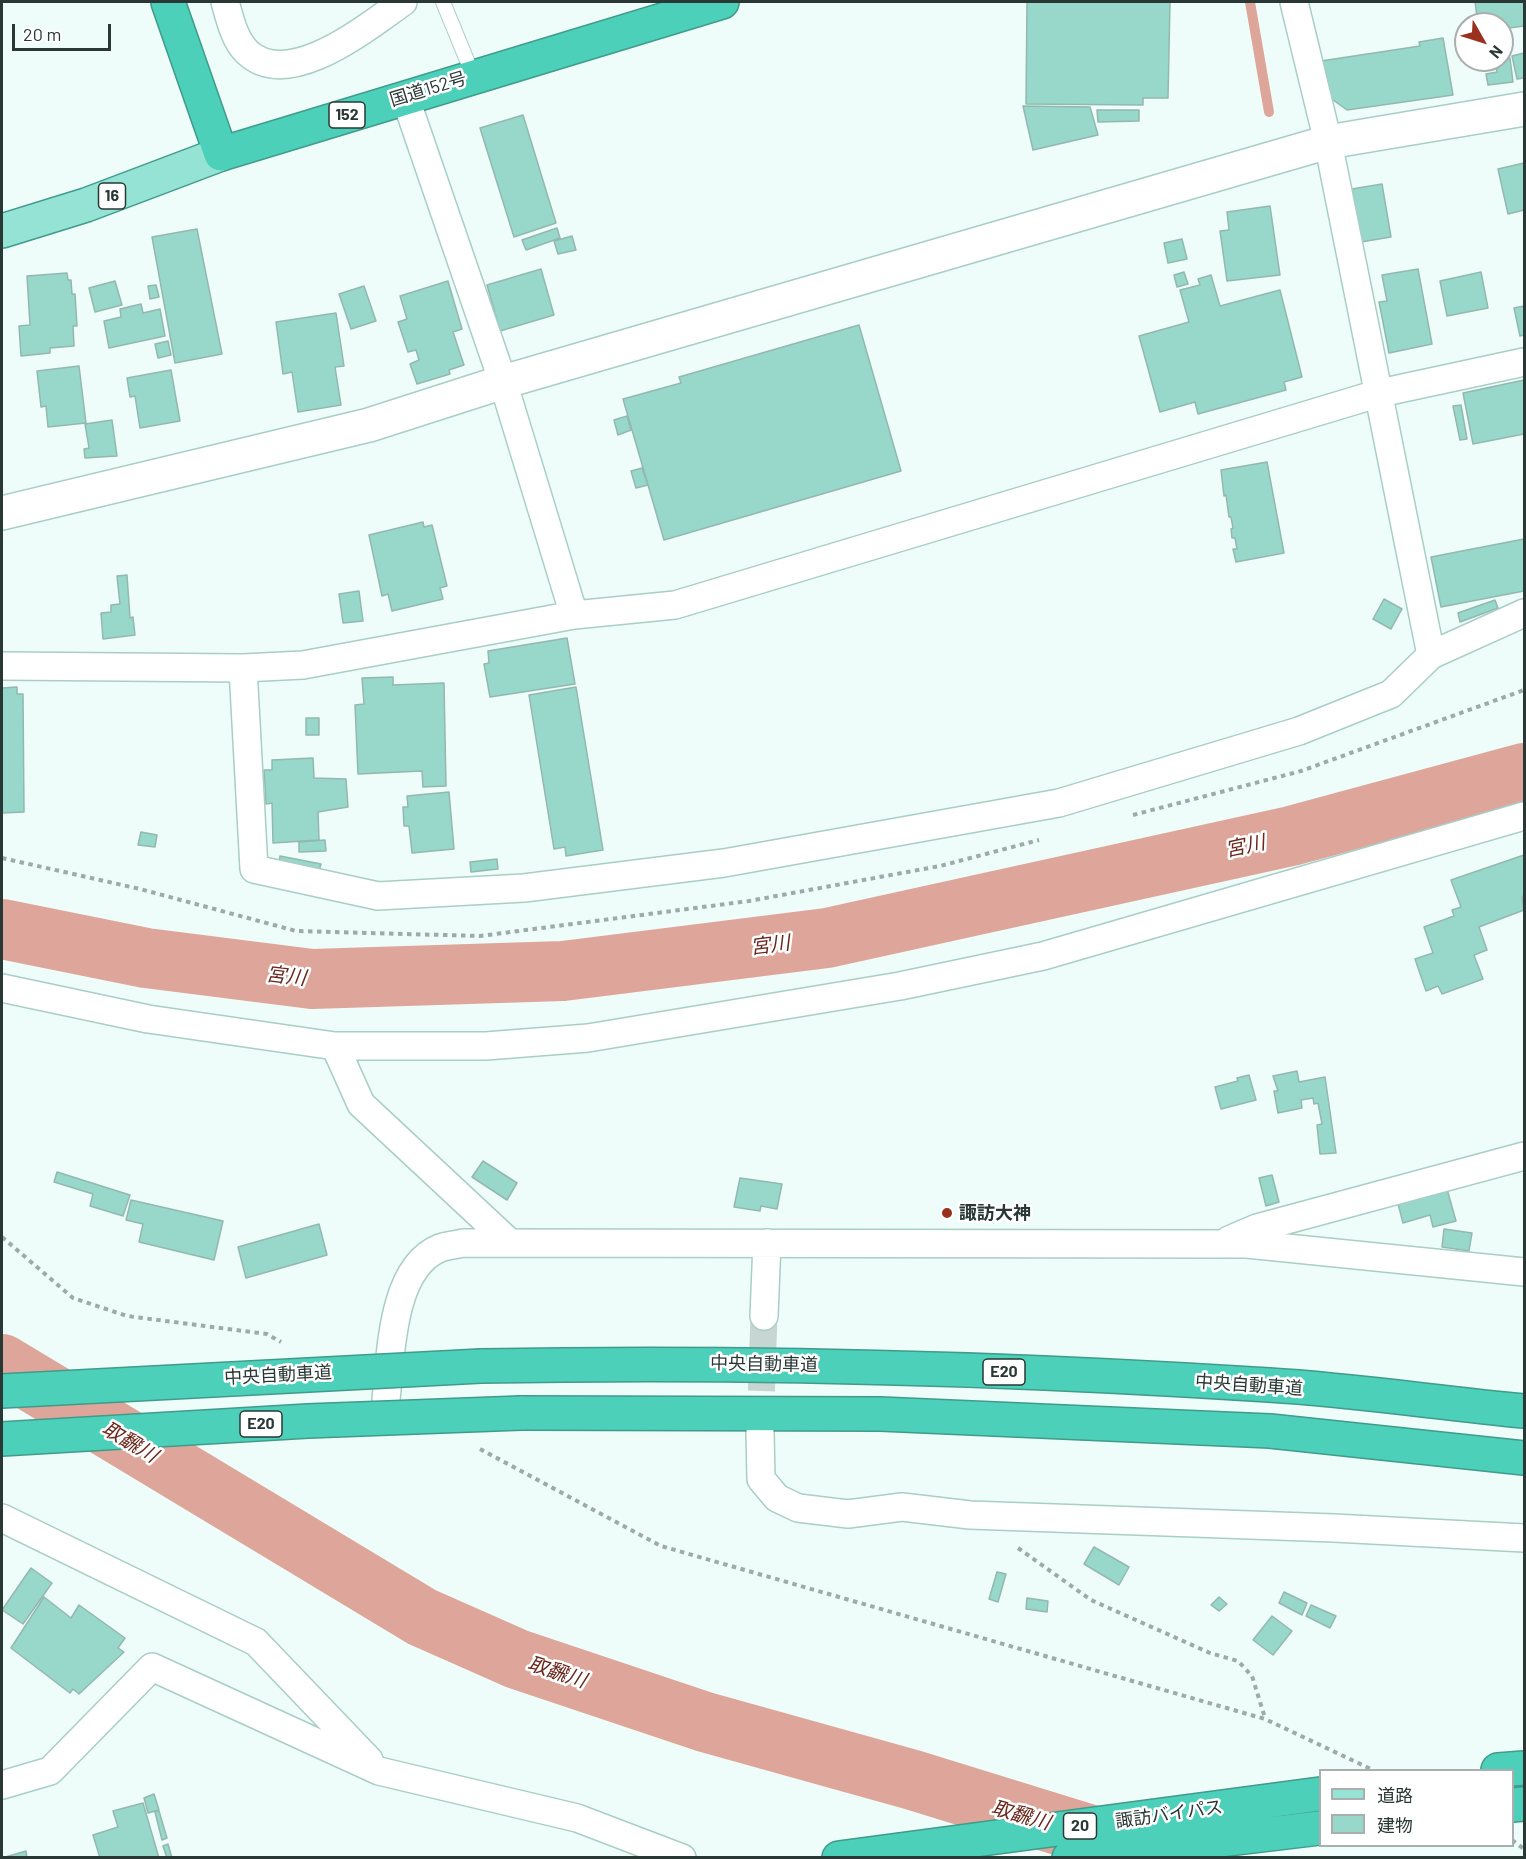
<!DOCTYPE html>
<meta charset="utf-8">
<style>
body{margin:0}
#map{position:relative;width:1526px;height:1859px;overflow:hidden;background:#eefdf9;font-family:Barlow,"Noto Sans JP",sans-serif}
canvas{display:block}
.frame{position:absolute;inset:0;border:3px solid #293834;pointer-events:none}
.legend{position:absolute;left:1319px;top:1769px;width:195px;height:78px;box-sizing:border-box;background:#fff;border:2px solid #a9afae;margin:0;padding:8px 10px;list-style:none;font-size:18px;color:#293834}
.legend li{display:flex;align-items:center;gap:12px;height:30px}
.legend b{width:30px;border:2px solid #a9afae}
.north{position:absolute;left:1454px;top:12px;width:60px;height:60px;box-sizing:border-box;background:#fff;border:2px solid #a9afae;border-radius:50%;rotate:129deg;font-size:16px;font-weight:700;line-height:24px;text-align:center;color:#293834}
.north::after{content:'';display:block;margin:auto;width:21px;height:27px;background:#9a311f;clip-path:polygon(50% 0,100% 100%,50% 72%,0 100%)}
.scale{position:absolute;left:12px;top:24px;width:99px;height:27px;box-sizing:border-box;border:3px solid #293834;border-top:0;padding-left:8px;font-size:18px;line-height:21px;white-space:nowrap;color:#293834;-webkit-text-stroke:4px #fff;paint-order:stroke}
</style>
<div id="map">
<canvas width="1526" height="1859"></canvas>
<div class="frame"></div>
<ul class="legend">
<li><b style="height:8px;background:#94e3d5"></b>道路</li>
<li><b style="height:16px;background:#97d8ca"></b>建物</li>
</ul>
<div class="north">N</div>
<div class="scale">20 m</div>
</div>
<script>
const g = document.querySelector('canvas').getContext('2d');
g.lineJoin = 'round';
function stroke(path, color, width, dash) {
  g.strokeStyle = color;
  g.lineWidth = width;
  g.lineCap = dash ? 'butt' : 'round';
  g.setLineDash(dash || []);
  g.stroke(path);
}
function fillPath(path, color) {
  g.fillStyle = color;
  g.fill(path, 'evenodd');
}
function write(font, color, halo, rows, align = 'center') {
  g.font = font + ' Barlow,"Noto Sans JP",sans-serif';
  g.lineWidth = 5;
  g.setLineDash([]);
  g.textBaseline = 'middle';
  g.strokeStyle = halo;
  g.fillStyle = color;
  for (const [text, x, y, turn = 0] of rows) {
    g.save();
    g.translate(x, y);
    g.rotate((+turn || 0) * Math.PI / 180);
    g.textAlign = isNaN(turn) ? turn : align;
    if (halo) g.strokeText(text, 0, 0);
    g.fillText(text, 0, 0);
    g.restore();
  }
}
const stream = new Path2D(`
 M1250,2L1269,112`);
const river = new Path2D(`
 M2,929L146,958L312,979L563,971L827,938L1291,836L1524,773
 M2,1364L422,1617L517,1659L705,1722L913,1780L1107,1840`);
const building = new Path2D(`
 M1027,2H1170L1168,98H1143V105L1026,104Z
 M1475,2H1524V26L1502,29V24H1478Z
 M1443,38L1453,95L1347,110L1326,95L1321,61L1420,46L1419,42Z
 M1524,53V78L1517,79L1512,56Z
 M1510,58L1513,82L1488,85L1486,74L1497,72L1495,60Z
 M1023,106L1090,107L1098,135L1033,150Z
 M1097,110H1139V121L1098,122Z
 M523,115L556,223L514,237L480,128Z
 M1524,163V210L1508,214L1498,169Z
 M1382,184L1391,237L1361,242L1352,189Z
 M1270,206L1280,275L1227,281L1220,231L1229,230L1227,212Z
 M557,228L560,238L526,250L522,240Z
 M197,229L222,354L175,363L152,237Z
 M572,236L576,250L558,254L554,241Z
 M1182,239L1187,259L1168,263L1164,243Z
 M541,269L554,315L500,331L487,285Z
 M1418,269L1432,344L1389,353L1379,302L1387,301L1382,275Z
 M1184,272L1188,284L1177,287L1174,275Z
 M1481,272L1488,308L1447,316L1440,281Z
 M67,273L68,280H71L72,294H75L77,326H73L74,346L50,348V353L21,356L19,326L30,325L27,276Z
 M1211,275L1220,306L1280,290L1302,377L1284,382L1286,390L1198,414L1195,402L1160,412L1139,336L1189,322L1180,290L1200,285L1198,279Z
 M115,281L122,305L95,312L89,288Z
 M448,281L462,329L453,332L464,365L449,370L450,374L417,384L410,364L419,360L416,350L408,352L398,322L407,319L400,296Z
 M156,285L159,297L150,299L148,286Z
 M364,286L376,321L351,329L339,294Z
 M141,304L143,313L160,309L165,336L109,348L104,321L121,317L120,309Z
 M1524,306V335L1520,336L1514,308Z
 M336,313L344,366L335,367L341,405L298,412L292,372L283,374L276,322Z
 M859,325L901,471L664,540L623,399L681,383L679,377Z
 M168,341L171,355L158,358L155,344Z
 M79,366L86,423L48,427L46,406L41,407L37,371Z
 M171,370L180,421L140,428L135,396L130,397L127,378Z
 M1524,380V434L1473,444L1463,393Z
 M1461,405L1467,439L1460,440L1453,406Z
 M627,416L631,430L618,435L614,420Z
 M112,420L117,456L85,458L84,449L89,448L85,424Z
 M1267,462L1284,553L1236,562L1233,549H1237L1235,538H1232L1231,529L1233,528L1231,517H1229L1226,495L1224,496L1221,470Z
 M642,468L648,485L636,488L631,471Z
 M423,522L424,527L432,525L447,586L440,588L443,599L392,611L388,594L382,596L369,535Z
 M1524,539V591L1441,607L1431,557Z
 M127,575L130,618L133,617L135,635L103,639L101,613L111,612V605L120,604L117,576Z
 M359,591L363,621L343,623L339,594Z
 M1384,599L1402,609L1391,629L1373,619Z
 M1495,600L1498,608L1460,622L1458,613Z
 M567,638L575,684L490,697L484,664L489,663L488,651Z
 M393,677V685L444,683L446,786L423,787L422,771L358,774L355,705L364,704L362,678Z
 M17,687V694H23L24,812L2,813V688Z
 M576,687L603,850L566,856L565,847L554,849L529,695Z
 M306,718H319V735H306Z
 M313,758L314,778L346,779L348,807L318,812L319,840L273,843L272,803L266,804L264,770H272V760Z
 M449,792L454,849L412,853L409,826H404L403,807H408L407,796Z
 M141,832L157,835L155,847L138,845Z
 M325,840L326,851L299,852V842Z
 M1524,855V895L1522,897L1524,910L1479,927L1487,950L1474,955L1483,979L1442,994L1438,986L1426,991L1415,959L1433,953L1424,927L1454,916L1452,910L1461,907L1451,880Z
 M280,856L321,864L319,871L279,863Z
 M497,859L498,869L471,872L470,862Z
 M1297,1071L1299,1082L1325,1077L1336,1153L1320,1154L1317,1125L1322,1124L1318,1103L1314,1104L1313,1098L1301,1100L1302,1108L1278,1113L1274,1091H1278L1273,1076Z
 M1249,1075L1256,1100L1221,1109L1215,1087L1238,1081L1237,1078Z
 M483,1161L517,1183L507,1200L472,1177Z
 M57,1172L130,1195L123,1216L90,1206L93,1194L54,1182Z
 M1272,1175L1279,1202L1266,1206L1259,1178Z
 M740,1178L782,1184L777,1209L761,1206L760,1211L734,1207Z
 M1445,1182L1456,1221L1433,1227L1430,1215L1403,1223L1396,1196Z
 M131,1200L223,1221L214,1260L139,1242L143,1224L126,1220Z
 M319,1224L327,1255L246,1278L238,1247Z
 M1444,1229L1472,1233L1469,1251L1442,1247Z
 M1094,1547L1129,1567L1119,1585L1084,1564Z
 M31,1568L52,1583L23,1624L2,1610Z
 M997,1572L1006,1574L998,1602L989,1599Z
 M1284,1592L1307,1603L1302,1615L1279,1603Z
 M44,1597L71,1618L79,1605L125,1638L118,1648L124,1652L79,1694L73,1689L70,1693L11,1648Z
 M1219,1597L1227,1604L1219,1611L1211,1605Z
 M1027,1598L1048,1601L1047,1612L1026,1609Z
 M1311,1605L1336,1616L1330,1628L1306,1616Z
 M1272,1616L1292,1631L1273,1655L1253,1640Z
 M154,1794L159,1810L148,1813L144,1798Z
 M143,1803L159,1858H100L93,1835L118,1827L113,1811Z
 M159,1811L167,1838L162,1840L155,1812Z
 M168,1844L172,1858H167L163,1846Z
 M26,1851L27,1858H2Z`);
const streetTunnel = new Path2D(`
 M760,1432L764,1316`);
const path = new Path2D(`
 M1133,815L1301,771L1524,690
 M2,858L140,889L296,931L480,936L749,901L940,866L1039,840
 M2,1237L73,1298L127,1316L267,1334L281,1342
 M480,1449L661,1546L1265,1719L1373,1770
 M1018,1548L1091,1600L1210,1653L1238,1661L1252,1676L1265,1718
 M1512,1840L1524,1849`);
const lane = new Path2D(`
 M443,2L473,75`);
const street = new Path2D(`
 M225,2C230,19 234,39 247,52C289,92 368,26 403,2
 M1294,2L1328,142L1431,655
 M405,97L503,382L574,615
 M2,666L243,668L303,665L574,615L675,605L1380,393L1524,362
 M243,668L254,869L378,896L524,888L724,863L1059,803L1299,731L1391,694L1431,655L1524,613
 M2,988L148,1019L335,1046H486L588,1038L900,986L1043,956L1524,816
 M335,1046L361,1104L509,1242
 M1229,1240L1257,1228L1524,1156
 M764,1316L767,1243
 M386,1399C391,1355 391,1268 440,1248C447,1245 456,1245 463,1243L1247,1244L1524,1272
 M760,1432L761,1479L777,1498L798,1508L848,1514L902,1507L970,1515L1334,1528L1524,1538
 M2,1518L256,1642L369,1760
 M2,1785L50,1771L152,1667L379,1771L577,1818L682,1858`);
const secondary = new Path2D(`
 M2,513L369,425L503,382L1328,142L1524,109`);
const primary = new Path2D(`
 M2,231L86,205L221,154`);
const highway = new Path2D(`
 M168,2L221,154L722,2
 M481,1366C744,1361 1006,1368 1269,1385C1354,1390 1439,1403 1524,1411
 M521,1413L880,1414L1270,1431L1524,1458
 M1498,1770L1524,1768
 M1512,1805L1524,1804
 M839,1858L1320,1794
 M1069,1858L1320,1828`);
const highwayBridge = new Path2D(`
 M2,1391L481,1366
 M2,1439L308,1421L521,1413`);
const markers = [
 [947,1213,6,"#9a311f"]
];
const shields = [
 [347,115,36],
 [112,196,27],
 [1004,1372,42],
 [261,1424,42],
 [1080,1826,33]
];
const shieldNames = [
 ["152",347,115],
 ["16",112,196],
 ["E20",1004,1372],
 ["E20",261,1424],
 ["20",1080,1826]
];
const streetNames = [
 ["国道152号",428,89,-17],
 ["中央自動車道",764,1364,1],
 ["中央自動車道",278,1375,-3],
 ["中央自動車道",1249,1385,4],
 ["諏訪バイパス",1169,1814,-8]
];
const poiNames = [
 ["諏訪大神",959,1213]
];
const waterNames = [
 ["宮川",1245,846,-12],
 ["宮川",770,945,-7],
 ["宮川",286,976,7],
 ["取飜川",130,1442,31],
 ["取飜川",557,1672,18],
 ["取飜川",1021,1815,16]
];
stroke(stream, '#dea69a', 10);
stroke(river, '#dea69a', 60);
fillPath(building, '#97d8ca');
stroke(building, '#93b8af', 1.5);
stroke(streetTunnel, '#c7d6d2', 27, [27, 14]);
stroke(lane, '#a8cec5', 16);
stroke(street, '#a8cec5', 30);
stroke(secondary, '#a8cec5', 36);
stroke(primary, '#409b8a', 36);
stroke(highway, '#409b8a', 36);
stroke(path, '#9caba7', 4, [4.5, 4.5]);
stroke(lane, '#fff', 14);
stroke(street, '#fff', 27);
stroke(secondary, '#fff', 33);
stroke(primary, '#94e3d5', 33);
stroke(highway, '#4cd0b9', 33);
stroke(highwayBridge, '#409b8a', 36, []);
stroke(highwayBridge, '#4cd0b9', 33);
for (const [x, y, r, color] of markers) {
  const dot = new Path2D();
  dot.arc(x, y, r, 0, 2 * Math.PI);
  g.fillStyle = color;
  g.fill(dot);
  stroke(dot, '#fff', 2);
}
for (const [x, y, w] of shields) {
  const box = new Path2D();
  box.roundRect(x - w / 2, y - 13, w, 26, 4.5);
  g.fillStyle = '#fff';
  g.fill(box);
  stroke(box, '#293834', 1.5);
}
write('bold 16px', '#293834', null, shieldNames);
write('18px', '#293834', '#fff', streetNames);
write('bold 18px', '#293834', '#fff', poiNames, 'left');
write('italic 20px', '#6b281c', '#fff', waterNames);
</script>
